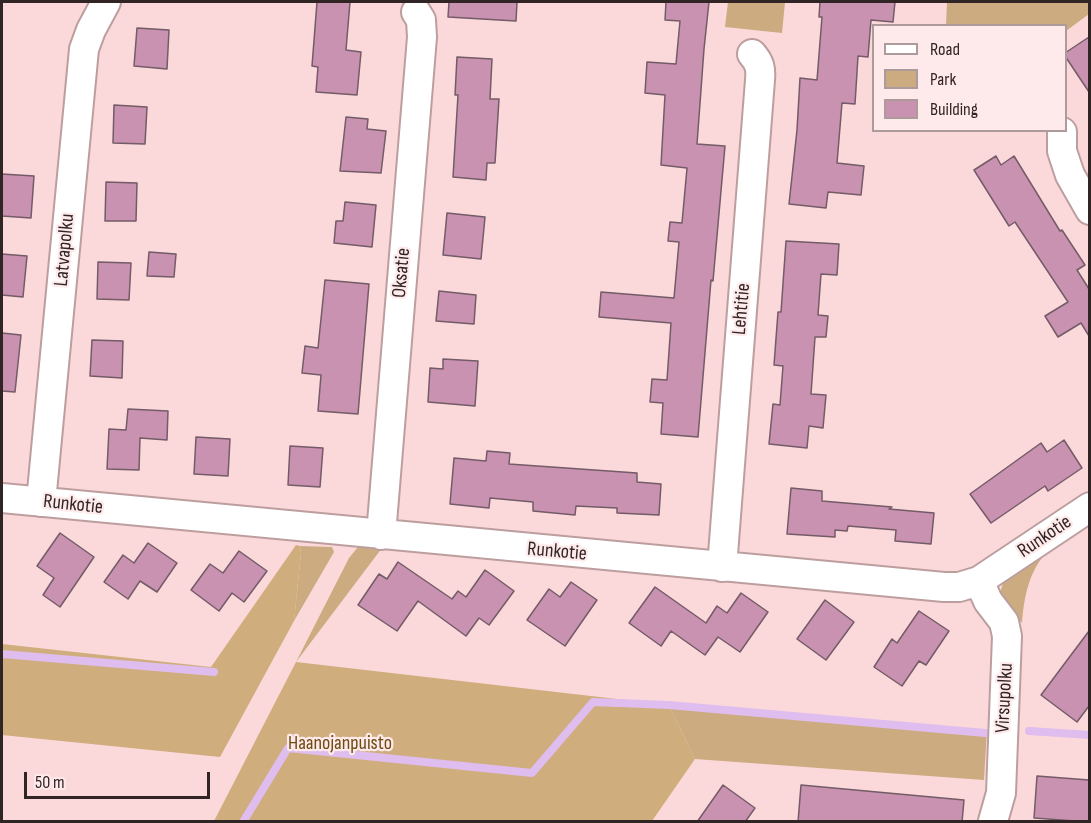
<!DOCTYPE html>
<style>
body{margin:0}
#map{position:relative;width:1091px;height:823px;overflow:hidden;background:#fbd9da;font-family:"Sofia Sans Condensed",sans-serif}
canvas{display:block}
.frame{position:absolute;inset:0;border:3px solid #312425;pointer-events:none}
.legend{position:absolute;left:872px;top:24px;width:195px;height:108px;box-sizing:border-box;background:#ffeaeb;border:2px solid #ad9b9c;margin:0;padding:8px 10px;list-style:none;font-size:18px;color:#312425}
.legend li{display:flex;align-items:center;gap:12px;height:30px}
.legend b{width:30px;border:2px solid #ad9b9c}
.scale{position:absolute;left:24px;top:772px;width:186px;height:27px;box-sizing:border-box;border:3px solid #312425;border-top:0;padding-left:8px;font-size:18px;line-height:21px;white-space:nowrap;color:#312425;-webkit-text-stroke:4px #ffeaeb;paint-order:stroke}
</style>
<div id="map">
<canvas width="1091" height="823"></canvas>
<div class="frame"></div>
<ul class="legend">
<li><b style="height:8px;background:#fff"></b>Road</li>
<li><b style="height:16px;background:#cbab7f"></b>Park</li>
<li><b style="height:16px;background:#c992b0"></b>Building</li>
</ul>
<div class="scale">50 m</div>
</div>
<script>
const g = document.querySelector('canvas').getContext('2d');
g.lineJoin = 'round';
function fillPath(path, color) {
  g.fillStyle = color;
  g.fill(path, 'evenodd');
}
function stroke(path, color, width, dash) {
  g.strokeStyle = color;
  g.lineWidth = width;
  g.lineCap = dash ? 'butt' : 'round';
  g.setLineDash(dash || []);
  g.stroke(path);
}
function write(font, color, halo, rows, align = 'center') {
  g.font = font + ' "Sofia Sans Condensed",sans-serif';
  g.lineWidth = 4.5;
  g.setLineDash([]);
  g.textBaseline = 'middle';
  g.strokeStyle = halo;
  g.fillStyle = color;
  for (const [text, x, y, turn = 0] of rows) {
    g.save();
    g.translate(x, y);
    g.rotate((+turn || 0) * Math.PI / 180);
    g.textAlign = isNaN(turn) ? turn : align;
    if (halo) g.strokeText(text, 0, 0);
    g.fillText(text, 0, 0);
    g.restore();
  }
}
const green = new Path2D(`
 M728,2H785L782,33L725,27Z
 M947,2H1089V14L1066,31V26L946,25Z
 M300,546L332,547L334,552L294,621L301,553Z
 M362,546L382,548L296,662L349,558L358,547Z
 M1048,551C1029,570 1024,597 1022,623L1001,600L1000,593L1004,580Z
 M669,705L987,730L984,780L695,759Z`);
const forest = new Path2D(`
 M296,545L300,546L301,553L294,621L220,757L2,735V644L211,667Z
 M296,662L669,705L695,759L652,821H214Z`);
const stream = new Path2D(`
 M2,654L214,672
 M1029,731L1090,735
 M243,822L288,748L532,773L593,702L669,705L985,733`);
const building = new Path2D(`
 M317,2H350L346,50L361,52L357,95L316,92L318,67L312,66Z
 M449,2H517L516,21L448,17Z
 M666,2H709L704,49L697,144L725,146L713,281L711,280L698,437L661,434L663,403L650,402L652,379L667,380L671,323L599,317L601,292L674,298L679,242L668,241L670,222L682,223L687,168L661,165L665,95L645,93L647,62L676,64L680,21L665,20Z
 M820,2H895L893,22L871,20L868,57L858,56L855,104L842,103L837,163L864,166L861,195L828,192L826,208L789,204L797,130L800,78L817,80L822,17H819Z
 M137,28L169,30L167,69L134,66Z
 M1089,37V92L1065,56V53Z
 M457,57L492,59L490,99H499L495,163H487L486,180L453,177L458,95H455Z
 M114,105L147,107L145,144L113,143Z
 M346,117L368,119L367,129L386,131L381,173L340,171Z
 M996,156L1001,165L1014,156L1060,231L1062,230L1085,265L1077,270L1089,289V336L1081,323L1058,337L1045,316L1068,302L1015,222L1009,226L974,170Z
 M2,174L34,176L31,218L2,216Z
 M106,182L137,183L136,221H105Z
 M345,202L376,205L372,247L334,243L336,221H343Z
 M447,213L485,217L481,259L443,255Z
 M786,241L839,244L837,275L821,274L818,315L828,316L826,337H815L811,394L826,395L823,428L809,426L807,448L769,444L773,404L780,405L783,366L774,365L778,312H781Z
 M149,252L176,254L174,277L147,276Z
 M2,254L27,256L23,297L2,295Z
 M98,262L131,263L129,300L97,299Z
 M325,280L369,284L358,414L318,411L321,375L302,373L305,346L318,348Z
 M439,291L476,295L474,324L436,321Z
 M2,333L21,335L15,392L2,391Z
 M92,340L123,341L122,378L90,376Z
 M443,359L478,361L475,406L428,402L430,368L443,369Z
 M128,409L168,411L167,440L140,438L139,470L107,469L109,429L126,430Z
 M196,437L230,439L228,476L194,474Z
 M1064,440L1082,468L1048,491L1045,486L991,523L970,494L1041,443L1047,452Z
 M290,446L323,448L320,487L288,485Z
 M487,451L510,453L509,464L637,473V482L661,484L659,515L617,513V508L576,506L575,515L533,511V502L490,498L489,508L450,504L454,458L486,461Z
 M791,488L822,491V501L892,507L889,509L934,513L931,544L895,541L896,530L848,526L847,531L835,530V537L787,534Z
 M60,533L94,557L60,607L43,595L54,578L37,566Z
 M148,543L177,563L157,592L140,581L128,599L104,582L123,555L134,563Z
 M239,551L267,571L244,602L232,593L219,611L191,590L210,564L223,573Z
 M398,562L452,599L458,591L466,597L485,570L514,591L489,625L479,618L466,636L418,601L397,631L358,605L379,574L387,579Z
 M571,582L597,600L565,646L527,620L549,589L560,597Z
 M655,587L706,623L717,606L727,613L741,593L768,612L740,652L718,637L705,655L671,631L661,646L629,623Z
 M825,600L854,622L826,660L797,639Z
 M919,611L949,631L926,665L919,661L902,686L874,667L892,639L897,643Z
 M1089,631V706L1077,722L1041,695Z
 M1037,776L1089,780V822L1034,818Z
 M723,785L755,808L745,822H697Z
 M801,785L964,800L962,822H798Z`);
const street = new Path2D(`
 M1062,132V151L1070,175L1090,210
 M2,498L944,587H959L979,581L1090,507
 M41,502L84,49L91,30L106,2
 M381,535L422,37L421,20L416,12
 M722,567L760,80C761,69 760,63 752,54
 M979,581L988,601L1004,622L1007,636L1001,793L993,821`);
const streetNames = [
 ["Latvapolku",65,250,-85],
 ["Oksatie",402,273,-85],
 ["Lehtitie",742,309,-85],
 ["Runkotie",73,505,6],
 ["Runkotie",1045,537,-34],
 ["Runkotie",557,552,5],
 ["Virsupolku",1005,698,-87]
];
const parkNames = [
 ["Haanojanpuisto",340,744]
];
fillPath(green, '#cbab7f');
fillPath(forest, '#cfad7d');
stroke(stream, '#dfbdee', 8);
fillPath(building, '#c992b0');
stroke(building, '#735b67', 1.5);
stroke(street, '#bd9e9f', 32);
stroke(street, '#fff', 28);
write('20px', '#312425', '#ffeaeb', streetNames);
write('20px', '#6d4b11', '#ffeaeb', parkNames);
</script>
